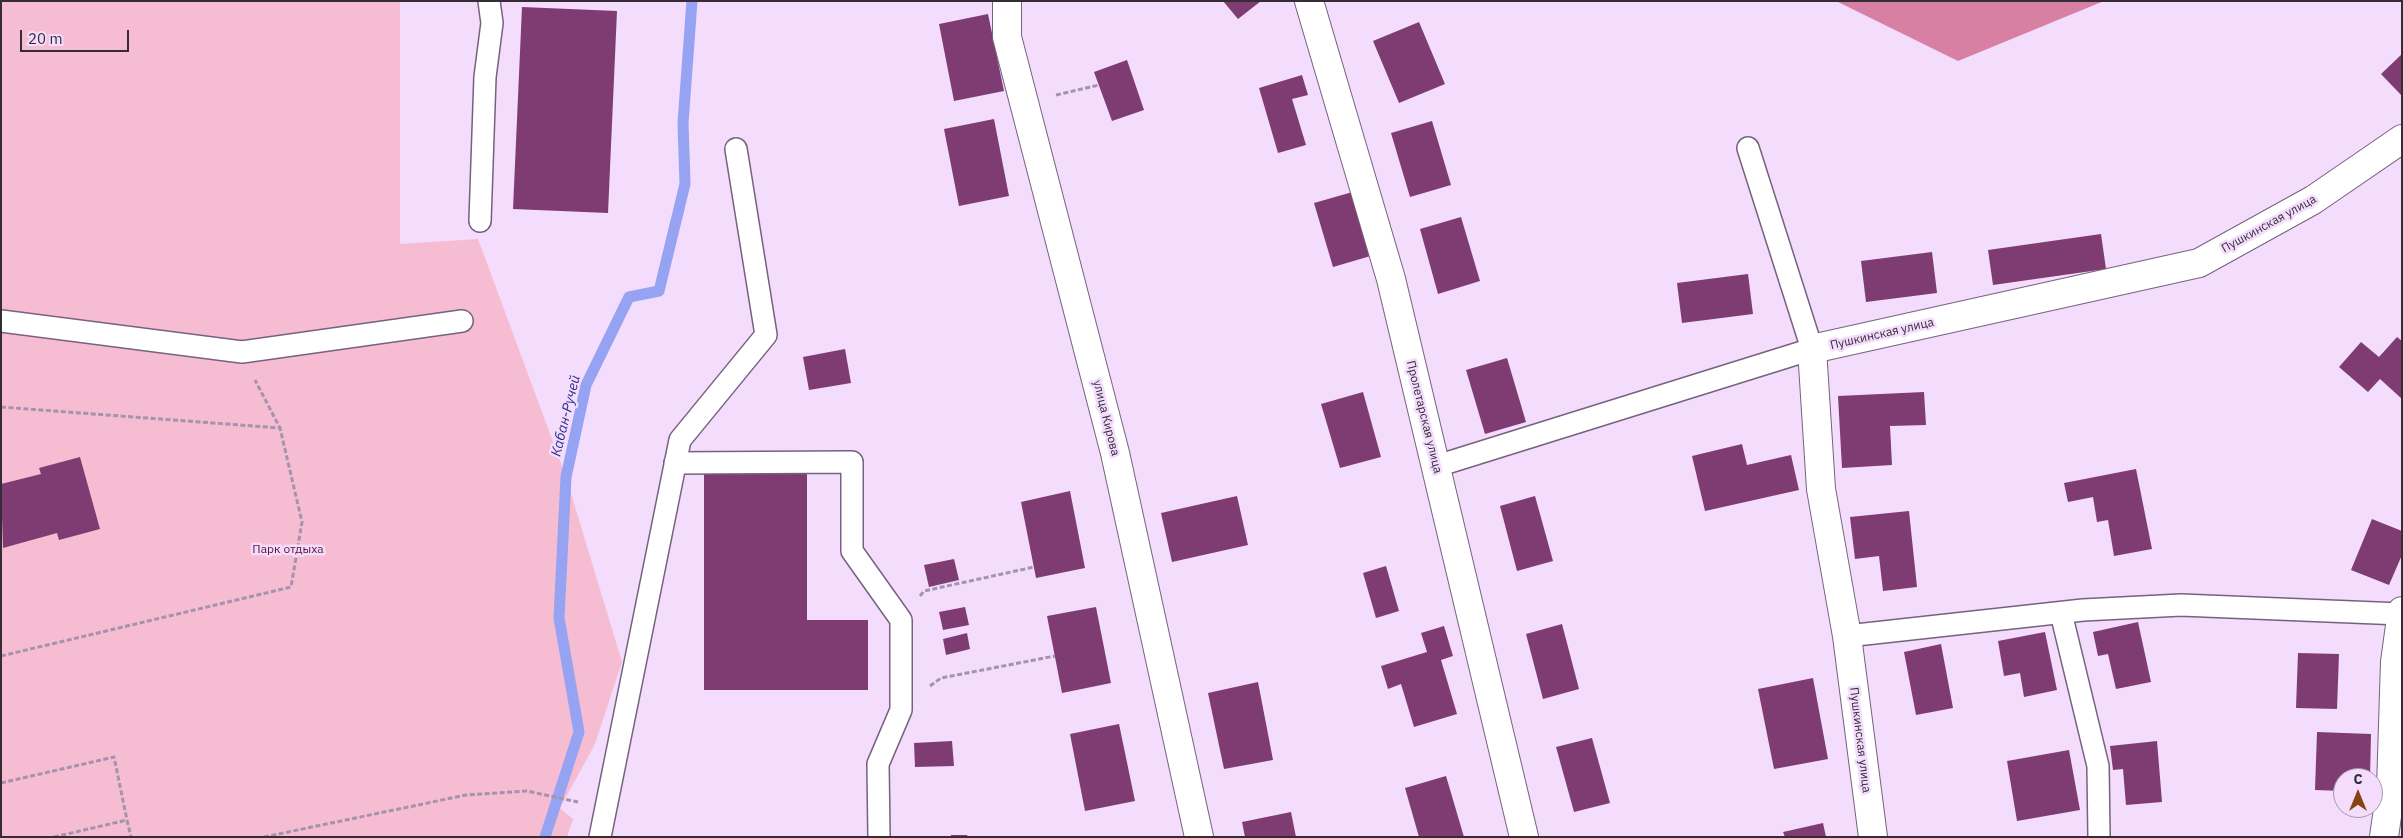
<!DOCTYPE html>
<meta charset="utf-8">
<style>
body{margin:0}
#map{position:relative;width:2403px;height:838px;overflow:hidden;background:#f3dcfc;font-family:"IBM Plex Sans",sans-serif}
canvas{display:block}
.frame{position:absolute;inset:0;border:2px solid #352c38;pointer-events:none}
.north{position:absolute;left:2333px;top:768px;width:50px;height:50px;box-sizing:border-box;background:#f3dcfc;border:1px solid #a796ae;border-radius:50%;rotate:0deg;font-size:14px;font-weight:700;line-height:20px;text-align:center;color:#352c38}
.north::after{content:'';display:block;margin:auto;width:18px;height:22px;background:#864410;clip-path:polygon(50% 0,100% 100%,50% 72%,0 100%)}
.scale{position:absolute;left:20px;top:30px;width:109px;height:22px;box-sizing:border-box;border:2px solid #352c38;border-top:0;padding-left:6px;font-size:15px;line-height:18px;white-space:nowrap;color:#352c38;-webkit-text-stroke:4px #f3dcfc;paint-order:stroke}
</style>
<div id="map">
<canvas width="2403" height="838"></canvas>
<div class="frame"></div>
<div class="north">С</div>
<div class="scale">20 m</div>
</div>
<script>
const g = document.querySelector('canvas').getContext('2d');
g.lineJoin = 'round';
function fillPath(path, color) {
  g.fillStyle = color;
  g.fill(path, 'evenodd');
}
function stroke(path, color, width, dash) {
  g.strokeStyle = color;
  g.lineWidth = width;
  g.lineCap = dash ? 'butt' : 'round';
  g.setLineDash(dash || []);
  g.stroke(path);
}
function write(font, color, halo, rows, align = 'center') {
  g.font = font + ' "IBM Plex Sans",sans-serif';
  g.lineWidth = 5;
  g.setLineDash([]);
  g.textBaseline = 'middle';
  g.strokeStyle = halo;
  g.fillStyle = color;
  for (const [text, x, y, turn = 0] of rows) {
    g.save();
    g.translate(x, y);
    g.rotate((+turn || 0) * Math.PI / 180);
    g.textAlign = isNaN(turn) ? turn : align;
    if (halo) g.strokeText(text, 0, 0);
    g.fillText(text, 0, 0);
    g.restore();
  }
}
const green = new Path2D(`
 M1,1H400V244L478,239L566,477L622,662L595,744L560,808L573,819L567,837H1Z`);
const forest = new Path2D(`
 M1836,1H2104L1958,61Z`);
const stream = new Path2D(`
 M545,837L579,732L559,618L566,477L586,385L629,297L659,291L685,184L683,123L692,1`);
const building = new Path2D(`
 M1223,1H1261L1238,19Z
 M522,7L617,11L608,213L513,209Z
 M988,14L1004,91L954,101L939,24Z
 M1419,22L1445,84L1399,103L1373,41Z
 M2402,54V96L2381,74Z
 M1127,60L1144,110L1112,121L1094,72Z
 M1302,75L1308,95L1292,99L1306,145L1278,153L1259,88Z
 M994,119L1009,196L959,206L944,129Z
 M1432,121L1451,185L1410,197L1391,133Z
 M1356,191L1374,255L1333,267L1314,203Z
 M1461,217L1480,281L1438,294L1420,229Z
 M2101,234L2106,269L1993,285L1988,250Z
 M1932,252L1937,293L1866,302L1861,261Z
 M1748,274L1753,314L1682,323L1677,283Z
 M2397,337L2402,341V399L2380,379L2368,392L2339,367L2361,342L2379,357Z
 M845,349L851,383L809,390L803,357Z
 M1507,358L1526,422L1485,434L1466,370Z
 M1363,392L1381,457L1340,468L1321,404Z
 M1924,392L1926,425L1890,426L1892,465L1842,468L1838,396Z
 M1742,444L1747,465L1791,455L1799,490L1705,511L1692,456Z
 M80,457L100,529L59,540L57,533L3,548L1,484L41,474L39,468Z
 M2136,469L2152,549L2114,556L2108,520L2097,522L2093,497L2068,502L2064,483Z
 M704,474H807V620H868V690H704Z
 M1070,491L1085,568L1036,578L1021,502Z
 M1237,496L1248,545L1172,562L1161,513Z
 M1535,496L1553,561L1517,571L1500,506Z
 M1909,511L1917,587L1883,591L1879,556L1855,559L1850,517Z
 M2372,519L2402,531V555L2389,585L2351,570Z
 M954,559L959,580L929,587L924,565Z
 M1386,566L1399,611L1376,618L1363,573Z
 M965,607L969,625L943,630L939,612Z
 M1096,607L1111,683L1062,693L1047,616Z
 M2138,622L2151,682L2116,689L2108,654L2098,656L2093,632Z
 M1562,624L1579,689L1543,699L1526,634Z
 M1444,626L1453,656L1441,660L1457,714L1414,727L1401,684L1388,689L1381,666L1427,652L1421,633Z
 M2045,632L2057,690L2024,697L2020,673L2004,676L1998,641Z
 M967,633L970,649L946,655L943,639Z
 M1941,644L1953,708L1916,715L1904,652Z
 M2298,653L2339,654L2337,709L2296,708Z
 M1813,678L1828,759L1774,769L1758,689Z
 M1258,682L1273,760L1224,769L1208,693Z
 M1119,724L1135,801L1085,811L1070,734Z
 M2317,732L2371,734L2370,778H2343V791L2315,790Z
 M1592,738L1610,803L1574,812L1556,747Z
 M952,741L954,766L915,767L914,743Z
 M2157,741L2162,802L2126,805L2123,769L2113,770L2110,746Z
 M2069,750L2080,810L2017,821L2007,761Z
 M1446,776L1464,837H1419L1405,788Z
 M1291,812L1296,837H1245L1242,822Z
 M1823,823L1826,837H1785L1783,832Z
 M951,835H967L968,837H951Z`);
const path = new Path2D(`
 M1056,95L1099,85
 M1,407L280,428L255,380
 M920,596L924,591L1034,567
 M1,656L291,587L302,522L280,428
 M930,686L941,678L1055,656
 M1,783L114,757L127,820
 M54,837L127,820L131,837
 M264,837L466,795L527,791L578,802`);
const lane = new Path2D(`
 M480,221L485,77L492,23L489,1
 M1,321L242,352L462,321
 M675,463L852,462V551L901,620V710L878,764L879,837
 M1437,466L1812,349L1748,148
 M2061,613L2098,766L2099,837
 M1847,636L2083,610L2181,605L2401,614
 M600,837L680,440L766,335L736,149`);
const street = new Path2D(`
 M1007,1V37L1115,453L1199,837
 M1309,1L1391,279L1524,837
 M1873,837L1847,636L1821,489L1812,349L2199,263L2313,200L2402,139
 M2384,837L2391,788L2395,662L2402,611`);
const streetNames = [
 ["Пушкинская улица",2269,224,-29],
 ["Пушкинская улица",1882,334,-13],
 ["Пролетарская улица",1424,417,76],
 ["улица Кирова",1106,418,76],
 ["Пушкинская улица",1860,740,83]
];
const parkNames = [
 ["Парк отдыха",288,550]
];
const waterNames = [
 ["Кабан-Ручей",566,416,-76]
];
fillPath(green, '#f6bcd2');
fillPath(forest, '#d880a3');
stroke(stream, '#96a2f2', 11);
fillPath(building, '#7f3c72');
stroke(lane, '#76627e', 24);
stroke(street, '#76627e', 30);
stroke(path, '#a593ab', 3, [5, 2.5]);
stroke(lane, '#fff', 21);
stroke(street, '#fff', 28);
write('12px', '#352c38', '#f3dcfc', streetNames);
write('12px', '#601139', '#f3dcfc', parkNames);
write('italic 14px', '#2e2d87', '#f3dcfc', waterNames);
</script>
